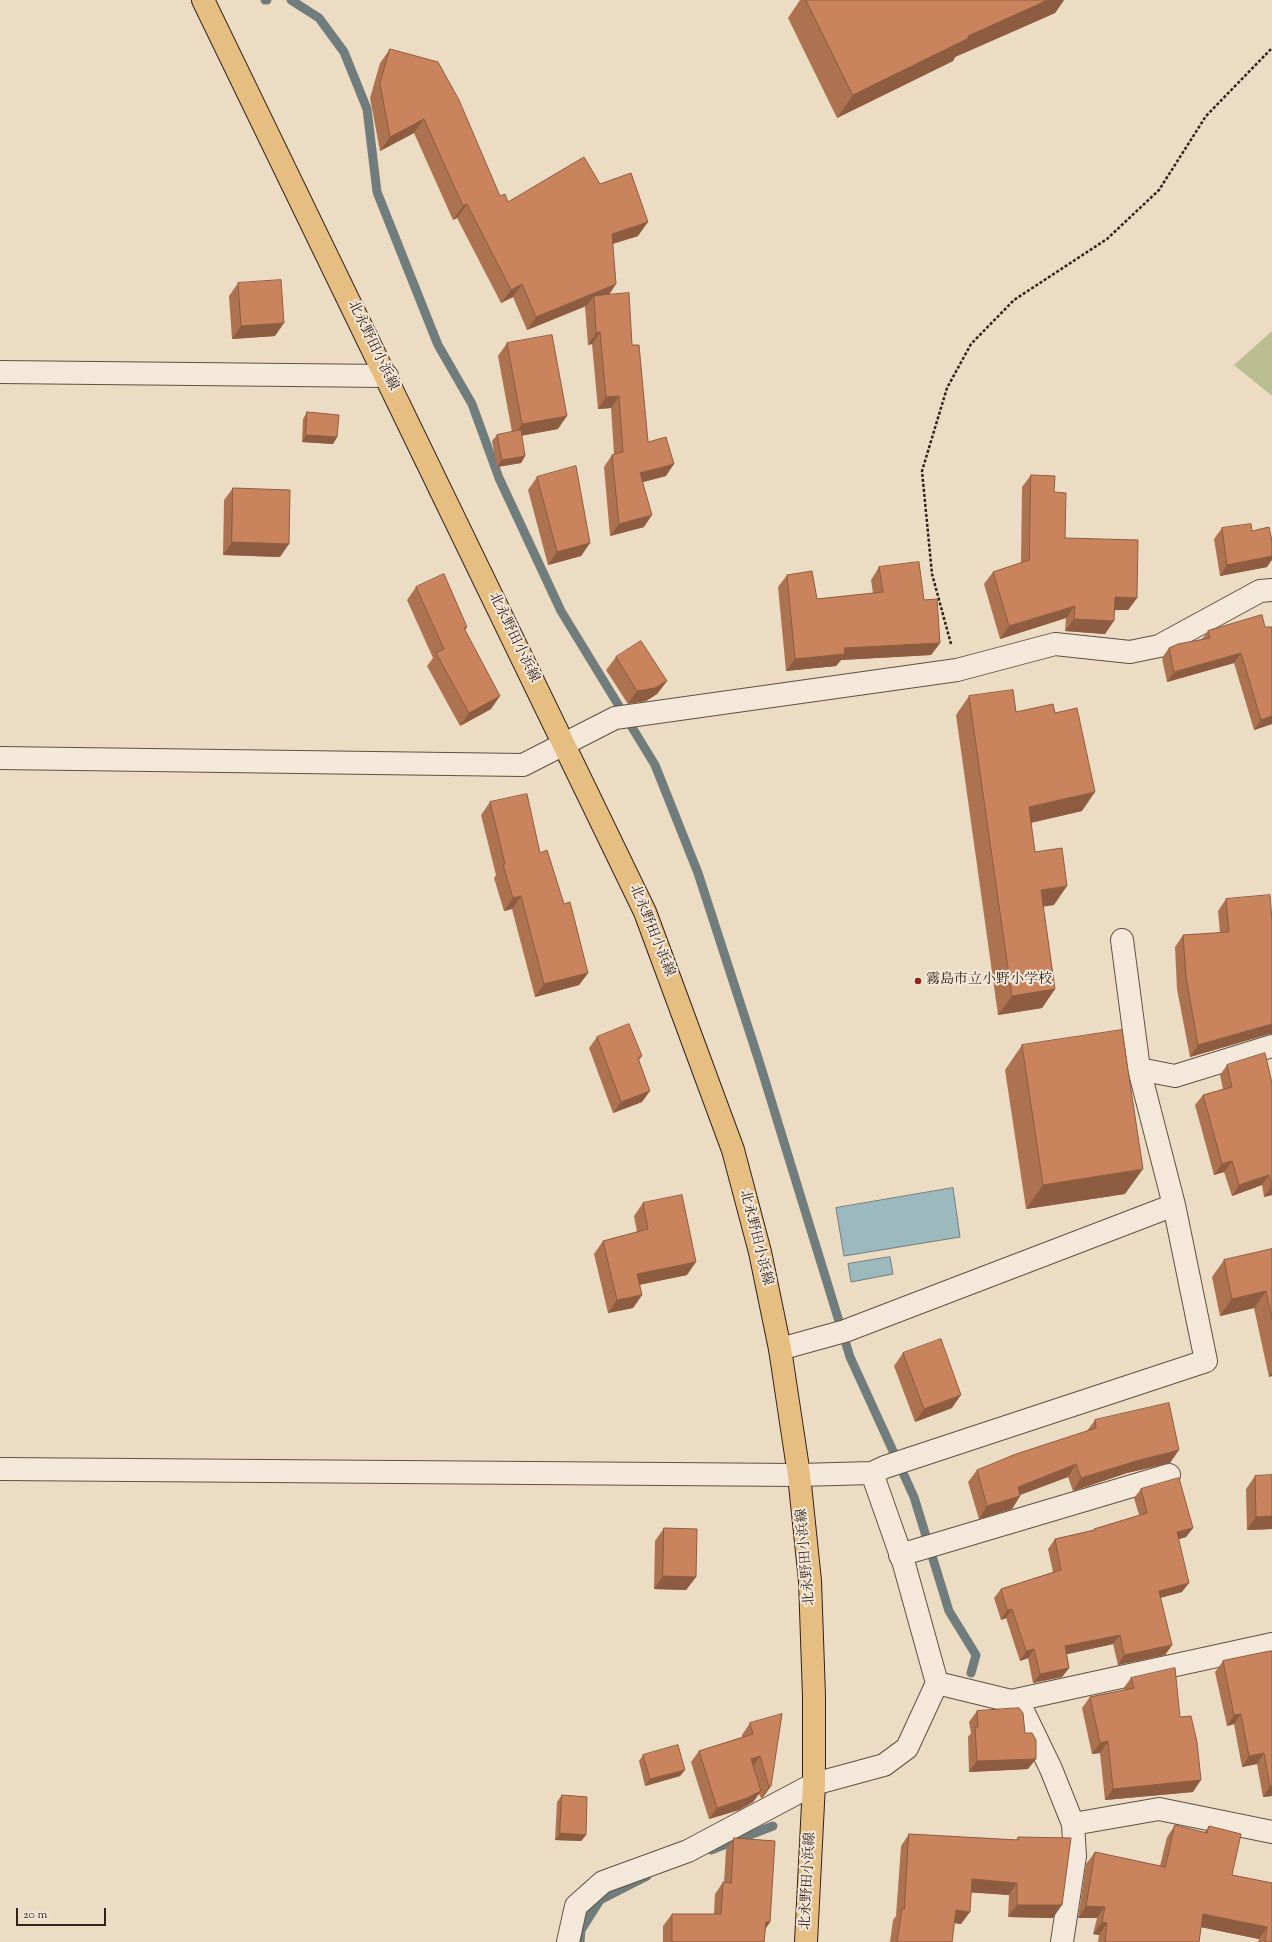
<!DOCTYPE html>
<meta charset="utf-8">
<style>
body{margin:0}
#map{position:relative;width:1272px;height:1942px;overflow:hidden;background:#eddcc4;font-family:"Sorts Mill Goudy",serif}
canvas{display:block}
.scale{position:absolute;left:16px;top:1908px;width:90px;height:18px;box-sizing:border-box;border:2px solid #30221a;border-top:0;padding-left:5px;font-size:12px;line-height:14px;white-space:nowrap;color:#30221a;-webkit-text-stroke:3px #f3e8d9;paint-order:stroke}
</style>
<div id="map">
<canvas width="1272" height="1942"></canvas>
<div class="scale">20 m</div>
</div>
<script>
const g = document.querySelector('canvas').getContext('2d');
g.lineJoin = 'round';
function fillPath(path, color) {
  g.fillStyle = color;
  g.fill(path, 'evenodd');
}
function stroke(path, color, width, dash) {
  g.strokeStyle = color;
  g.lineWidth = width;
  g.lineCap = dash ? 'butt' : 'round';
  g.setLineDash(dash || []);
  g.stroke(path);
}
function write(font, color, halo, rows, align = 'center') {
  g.font = font + ' "Sorts Mill Goudy","Noto Serif JP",serif';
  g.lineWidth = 4;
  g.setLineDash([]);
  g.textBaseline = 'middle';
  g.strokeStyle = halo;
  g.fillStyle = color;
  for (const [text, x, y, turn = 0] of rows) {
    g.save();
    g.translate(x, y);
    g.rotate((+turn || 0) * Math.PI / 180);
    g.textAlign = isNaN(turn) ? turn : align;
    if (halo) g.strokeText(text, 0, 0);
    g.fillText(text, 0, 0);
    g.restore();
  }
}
const green = new Path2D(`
 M1272,331V396L1234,365Z`);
const water = new Path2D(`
 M953,1188L960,1237L844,1256L836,1208Z
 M890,1257L893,1274L851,1282L848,1264Z`);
const stream = new Path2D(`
 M265,0H267
 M291,0L319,18L344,52L367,109L377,192L438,345L472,404L499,478L561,611L655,765L698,873L759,1061L850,1357L914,1497L949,1611L976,1655L971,1673
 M711,1850L773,1826
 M580,1942L581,1930L600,1900L647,1876`);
const path = new Path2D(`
 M951,644L932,574L922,471L947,388L971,344L1014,300L1107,239L1159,190L1206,116L1272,48`);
const minor = new Path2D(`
 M0,372L387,376
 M0,758L523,765L615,718L957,670L1055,644L1130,652L1159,646L1260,591L1272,590
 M1139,1069L1175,1076L1272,1046
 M780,1349L845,1331L1174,1205
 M0,1469L799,1475L872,1473L885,1467L1206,1361L1174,1205L1139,1069L1122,940
 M900,1555L1169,1475
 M937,1683L1011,1701L1272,1644
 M1011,1701L1024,1713L1051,1769L1073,1824L1075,1856L1062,1942
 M1073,1824L1159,1809L1272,1832
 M568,1942L576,1906L603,1882L688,1851L814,1784L884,1765L907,1748L937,1683L904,1564L872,1473`);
const major = new Path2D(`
 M203,0L645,912L733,1150L760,1252L780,1349L799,1475L810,1581L814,1696V1784L806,1942`);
const wall = new Path2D(`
 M800,0H1064L1055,13L955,57L953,61L837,118L788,18Z
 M390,49L500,196L508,202L600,184L638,236L613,244L609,294L632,345L648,442L666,476L643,482L644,527L610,536L604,467L612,455L614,454L611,408L598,409L592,344L588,345L585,307L586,306L527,330L513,297L501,303L457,218L453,220L414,133L380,151L370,98L380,63Z
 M238,283L275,336L232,339L229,296Z
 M507,343L558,429L521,436L525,456L521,463L497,467L492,441L497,435L512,432L498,356Z
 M307,412L337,437L333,444L302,442L303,419Z
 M1031,475L1054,492L1065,538L1137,598L1128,610H1114L1105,634L1065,631L1066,618L1000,639L984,584L993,572L1021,563L1022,487Z
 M537,477L590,543L581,556L548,565L528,490Z
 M233,488L280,557L223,555L224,500Z
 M1222,528L1252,531L1267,567L1220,576L1214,539Z
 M879,567L924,600L940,643L931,655L841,660L836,666L786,671L778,587L787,575L817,599L873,593L871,580Z
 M416,587L467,627L465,630L491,709L460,726L427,666L433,658L407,600Z
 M1262,615L1272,724L1254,730L1234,663L1167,682L1162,658L1169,648L1202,639L1208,631Z
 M616,657L667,681L657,694L646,701L628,704L606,670Z
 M969,696L1016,712L1082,811L1031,823L1035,852L1054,905L1043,906L1055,989L1042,1008L998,1015L956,715Z
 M490,802L540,853L564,904L588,973L579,985L535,997L512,909L504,911L494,878L496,875L481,815Z
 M1226,899L1269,1034L1190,1057L1177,989L1175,947L1183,935L1220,933L1218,911Z
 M597,1037L642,1056L639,1060L642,1102L613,1113L589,1048Z
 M1022,1045L1125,1194L1026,1209L1005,1070Z
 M1227,1065L1272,1083V1195L1264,1197L1262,1185L1232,1196L1224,1172L1214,1175L1195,1105L1203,1095L1223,1089L1220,1075Z
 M643,1203L687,1275L639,1285L642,1295L633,1308L608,1313L594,1254L603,1241L637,1232L634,1216Z
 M1272,1249V1376L1269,1377L1254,1308L1220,1316L1212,1277L1224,1260Z
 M903,1353L952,1408L915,1422L894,1366Z
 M1095,1420L1170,1463L1127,1473L1073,1491L1068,1477L1020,1495V1496L1012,1509L979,1519L968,1482L977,1470L1087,1431Z
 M1255,1476L1272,1529L1247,1530L1246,1489Z
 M1141,1489L1193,1528L1186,1537L1178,1539L1182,1592L1160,1598L1172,1645L1165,1655L1118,1665L1113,1644L1067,1654L1069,1668L1062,1677L1033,1683L1028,1658L1020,1661L1006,1618L1001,1620L994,1598L1001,1589L1053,1572L1048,1549L1055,1539L1093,1530L1094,1529L1139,1515L1134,1498Z
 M664,1528L696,1577L686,1590L654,1589L655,1541Z
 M1272,1651V1796L1263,1797L1257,1764L1242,1767L1234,1724L1227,1726L1215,1672L1223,1661Z
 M1131,1678L1180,1717L1193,1792L1105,1800L1100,1753L1092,1754L1082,1708L1090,1697L1124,1690L1123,1689Z
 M977,1711L1028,1769L969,1772L968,1737L971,1733L969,1722Z
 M750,1723L771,1786L763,1797L761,1798L759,1794L753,1802L739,1810L709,1819L691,1762L699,1751L742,1737V1735Z
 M643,1755L685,1770L680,1776L645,1786L639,1761Z
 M562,1795L586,1835L581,1841L555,1840L557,1802Z
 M1175,1825L1204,1833L1209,1826L1232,1875L1272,1883V1942H1258L1259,1939L1201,1927L1199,1942H1098L1099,1935L1093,1934L1097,1918H1078L1086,1864L1095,1852L1160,1866L1167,1837Z
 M909,1834L1016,1840L1018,1837L1053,1918L1008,1917L1009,1895L971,1892L961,1924L954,1923L952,1942H890L893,1920L896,1916L901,1846Z
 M734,1838L770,1922L765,1929L764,1942H663V1926L672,1914H714L715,1894L723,1882H724L726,1850Z`);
const shadedWall = new Path2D(`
 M1048,0H1064L1055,13L955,57L953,61L837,118L853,95L968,36Z
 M424,119L414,133L380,151L390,137Z
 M467,204L457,218L453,220L463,206Z
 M648,222L638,236L602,247L612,234Z
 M522,284L513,297L501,303L511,290Z
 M616,284L607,298L594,296L586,306L527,330L536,317Z
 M284,323L275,336L232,339L241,326Z
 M600,332L592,344L588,345L596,333Z
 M619,396L611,408L598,409L606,397Z
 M567,416L558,429L513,437L522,424Z
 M306,435L337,437L333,444L302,442Z
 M525,456L521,463L497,467L502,460Z
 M674,464L666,476L632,485L640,473Z
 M652,515L644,527L610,536L619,524Z
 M232,542L289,544L280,557L223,555Z
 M590,543L581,556L548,565L557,552Z
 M1272,556V560L1267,567L1220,576L1227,565Z
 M1115,597L1137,598L1128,610H1106Z
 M1075,606L1066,618L1000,639L1009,626Z
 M1074,619L1114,621L1105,634L1065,631Z
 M940,643L931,655L841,660L836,666L786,671L795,659L844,648Z
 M1241,653L1234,663L1167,682L1174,672Z
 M667,681L657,694L646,701L628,704L637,691Z
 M500,696L491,709L460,726L469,713Z
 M1272,716V724L1254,730L1261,720Z
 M1095,792L1082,811L1016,826L1029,807Z
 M1067,886L1054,905L1028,909L1041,890Z
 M521,896L512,909L504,911L513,898Z
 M588,973L579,985L535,997L544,984Z
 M1055,989L1042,1008L998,1015L1012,996Z
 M1272,1024V1034H1269L1190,1057L1198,1045Z
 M650,1091L642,1102L613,1113L621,1102Z
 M1232,1161L1224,1172L1214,1175L1222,1164Z
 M1143,1169L1125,1194L1026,1209L1043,1185Z
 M1269,1175L1262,1185L1232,1196L1239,1185Z
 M1272,1186V1195L1264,1197Z
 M696,1262L687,1275L628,1287L637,1274Z
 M1266,1291L1254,1308L1220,1316L1232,1299Z
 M642,1295L633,1308L608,1313L617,1300Z
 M1272,1372V1376L1269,1377Z
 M961,1395L952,1408L915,1422L924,1409Z
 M1179,1450L1170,1463L1127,1473L1073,1491L1081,1478L1136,1461Z
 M1076,1464L1068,1477L1009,1499L1018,1487Z
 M1020,1496L1012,1509L979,1519L987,1506Z
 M1272,1516V1529L1247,1530L1256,1517Z
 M1193,1528L1186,1537L1170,1542L1177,1532Z
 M663,1576L696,1577L686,1590L654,1589Z
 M1189,1583L1182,1592L1152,1600L1159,1591Z
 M1012,1609L1006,1618L1001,1620L1007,1610Z
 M1120,1635L1113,1644L1059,1656L1065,1646Z
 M1172,1645L1165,1655L1118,1665L1124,1655Z
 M1034,1649L1028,1658L1020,1661L1026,1651Z
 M1069,1668L1062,1677L1033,1683L1040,1674Z
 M1241,1714L1234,1724L1227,1726L1234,1715Z
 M1108,1741L1100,1753L1092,1754L1100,1743Z
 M1264,1753L1257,1764L1242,1767L1249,1756Z
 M760,1756L752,1768L751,1759Z
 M1036,1759L1028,1769L969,1772L977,1761Z
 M685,1770L680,1776L645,1786L650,1779Z
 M1201,1780L1193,1792L1105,1800L1113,1789Z
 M771,1786L763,1797L761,1798L769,1787Z
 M1270,1786H1272V1796L1263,1797Z
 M761,1791L753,1802L739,1810L709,1819L717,1808Z
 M560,1833L586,1835L581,1841L555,1840Z
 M972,1879L1017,1883L1009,1895L964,1892Z
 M1017,1905H1062L1053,1918L1008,1917Z
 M1086,1906L1105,1907L1097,1918H1078Z
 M956,1910L970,1912L961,1924L947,1922Z
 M1203,1914L1267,1927L1259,1939L1195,1926Z
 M766,1922H770L762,1934Z
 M1102,1922L1107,1923L1099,1935L1093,1934Z`);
const building = new Path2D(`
 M806,0H1048L968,36L969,38L853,95Z
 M390,49L438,62L459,100L500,196L505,194L508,202L584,157L600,184L631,173L648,222L612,234L616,284L536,317L522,284L511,290L467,204L463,206L424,119L390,137L380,84Z
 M281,280L284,323L241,326L238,283Z
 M629,293L632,345H639L648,442L666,437L674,464L640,473L652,515L619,524L612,455L623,452L619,396L606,397L600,332L596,333L594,296Z
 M552,335L567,416L522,424L507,343Z
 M307,412L339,415L337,437L306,435Z
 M521,430L525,456L502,460L497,435Z
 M576,466L590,543L557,552L537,477Z
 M1031,475L1055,476L1054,492L1066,493L1065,538L1138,540L1137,598L1115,597L1114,621L1074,619L1075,606L1009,626L993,572L1029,560Z
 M233,488L290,490L289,544L232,542Z
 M1251,524L1252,531L1269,527L1272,541V556L1227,565L1222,528Z
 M919,562L924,600L937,599L940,643L844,648L845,654L795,659L787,575L812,571L817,599L883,592L879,567Z
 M444,574L467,627L464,628L500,696L469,713L436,653L444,649L416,587Z
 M1262,615L1265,627H1272V716L1261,720L1241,653L1174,672L1169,648L1178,644L1210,638L1208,631Z
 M641,641L667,681L655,688L637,691L616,657Z
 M1013,690L1016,712L1053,704L1055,713L1077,708L1095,792L1029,807L1035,852L1062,848L1067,886L1041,890L1055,989L1012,996L969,696Z
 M527,794L540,853L547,850L564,904L570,902L588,973L544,984L521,896L513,898L503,865L505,864L490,802Z
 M1270,895L1272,920V1024L1198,1045L1186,977L1183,935L1229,932L1226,899Z
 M629,1024L642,1056L638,1058L650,1091L621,1102L597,1037Z
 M1122,1030L1143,1169L1043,1185L1022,1045Z
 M1265,1053L1272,1083V1186L1269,1175L1239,1185L1232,1161L1222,1164L1203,1095L1232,1087L1227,1065Z
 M682,1195L696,1262L637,1274L642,1295L617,1300L603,1241L648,1229L643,1203Z
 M1272,1249V1319L1266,1291L1232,1299L1224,1260Z
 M941,1339L961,1395L924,1409L903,1353Z
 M1169,1403L1179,1450L1136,1461L1081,1478L1076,1464L1018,1487L1020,1496L987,1506L977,1470L1016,1454L1096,1428L1095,1420Z
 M1272,1475V1516L1256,1517L1255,1476Z
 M1179,1478L1193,1528L1177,1532L1189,1583L1159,1591L1172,1645L1124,1655L1120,1635L1065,1646L1069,1668L1040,1674L1034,1649L1026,1651L1012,1609L1007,1610L1001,1589L1061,1570L1055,1539L1095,1530L1094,1529L1147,1513L1141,1489Z
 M664,1528L697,1529L696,1577L663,1576Z
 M1270,1651H1272V1786H1270L1264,1753L1249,1756L1241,1714L1234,1715L1223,1661Z
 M1175,1668L1180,1717L1191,1716L1197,1742L1201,1780L1113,1789L1108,1741L1100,1743L1090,1697L1134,1688L1131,1678Z
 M1019,1708L1023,1713L1025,1733H1032L1036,1740V1759L977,1761L975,1727H978L977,1711Z
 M782,1714L771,1786L769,1787L760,1756L751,1759L761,1791L747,1798L717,1808L699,1751L753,1734L750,1723Z
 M678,1745L685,1770L650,1779L643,1755Z
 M562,1795L587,1797L586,1835L560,1833Z
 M1175,1825L1207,1833L1209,1826L1241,1834L1232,1875L1272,1883V1942H1265L1267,1927L1203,1914L1199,1942H1105L1107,1923L1102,1922L1105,1907L1086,1906L1095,1852L1165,1867Z
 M909,1834L1018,1840V1837L1071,1838L1062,1905H1017V1883L972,1879L970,1912L956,1910L952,1942H897L902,1908L904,1909Z
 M734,1838L775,1841L770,1922H766L764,1942H672V1914H721L723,1882L731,1883Z`);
const markers = [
 [918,981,4,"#8f2418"]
];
const streetNames = [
 ["北永野田小浜線",372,346,64],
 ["北永野田小浜線",513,638,64],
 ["北永野田小浜線",651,931,68],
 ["北永野田小浜線",755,1238,76],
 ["北永野田小浜線",807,1557,-95],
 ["北永野田小浜線",809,1881,-87]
];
const poiNames = [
 ["霧島市立小野小学校",926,981]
];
fillPath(green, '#babf92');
fillPath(water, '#9cb9bd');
stroke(water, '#717d7c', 1);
stroke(stream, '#717d7c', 9);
stroke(minor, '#5f5044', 24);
stroke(major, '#30221a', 24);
stroke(path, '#30221a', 2.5, [3, 2]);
stroke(minor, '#f3e8d9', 22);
stroke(major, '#e6be82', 22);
fillPath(wall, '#ad7250');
fillPath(shadedWall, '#8d5c41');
fillPath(building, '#c9845d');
stroke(building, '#8d5c41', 1);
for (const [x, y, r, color] of markers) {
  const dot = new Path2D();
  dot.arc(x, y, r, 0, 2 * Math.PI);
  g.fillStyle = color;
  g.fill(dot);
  stroke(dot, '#f3e8d9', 1.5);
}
write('14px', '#30221a', '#f3e8d9', streetNames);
write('14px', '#30221a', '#f3e8d9', poiNames, 'left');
</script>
